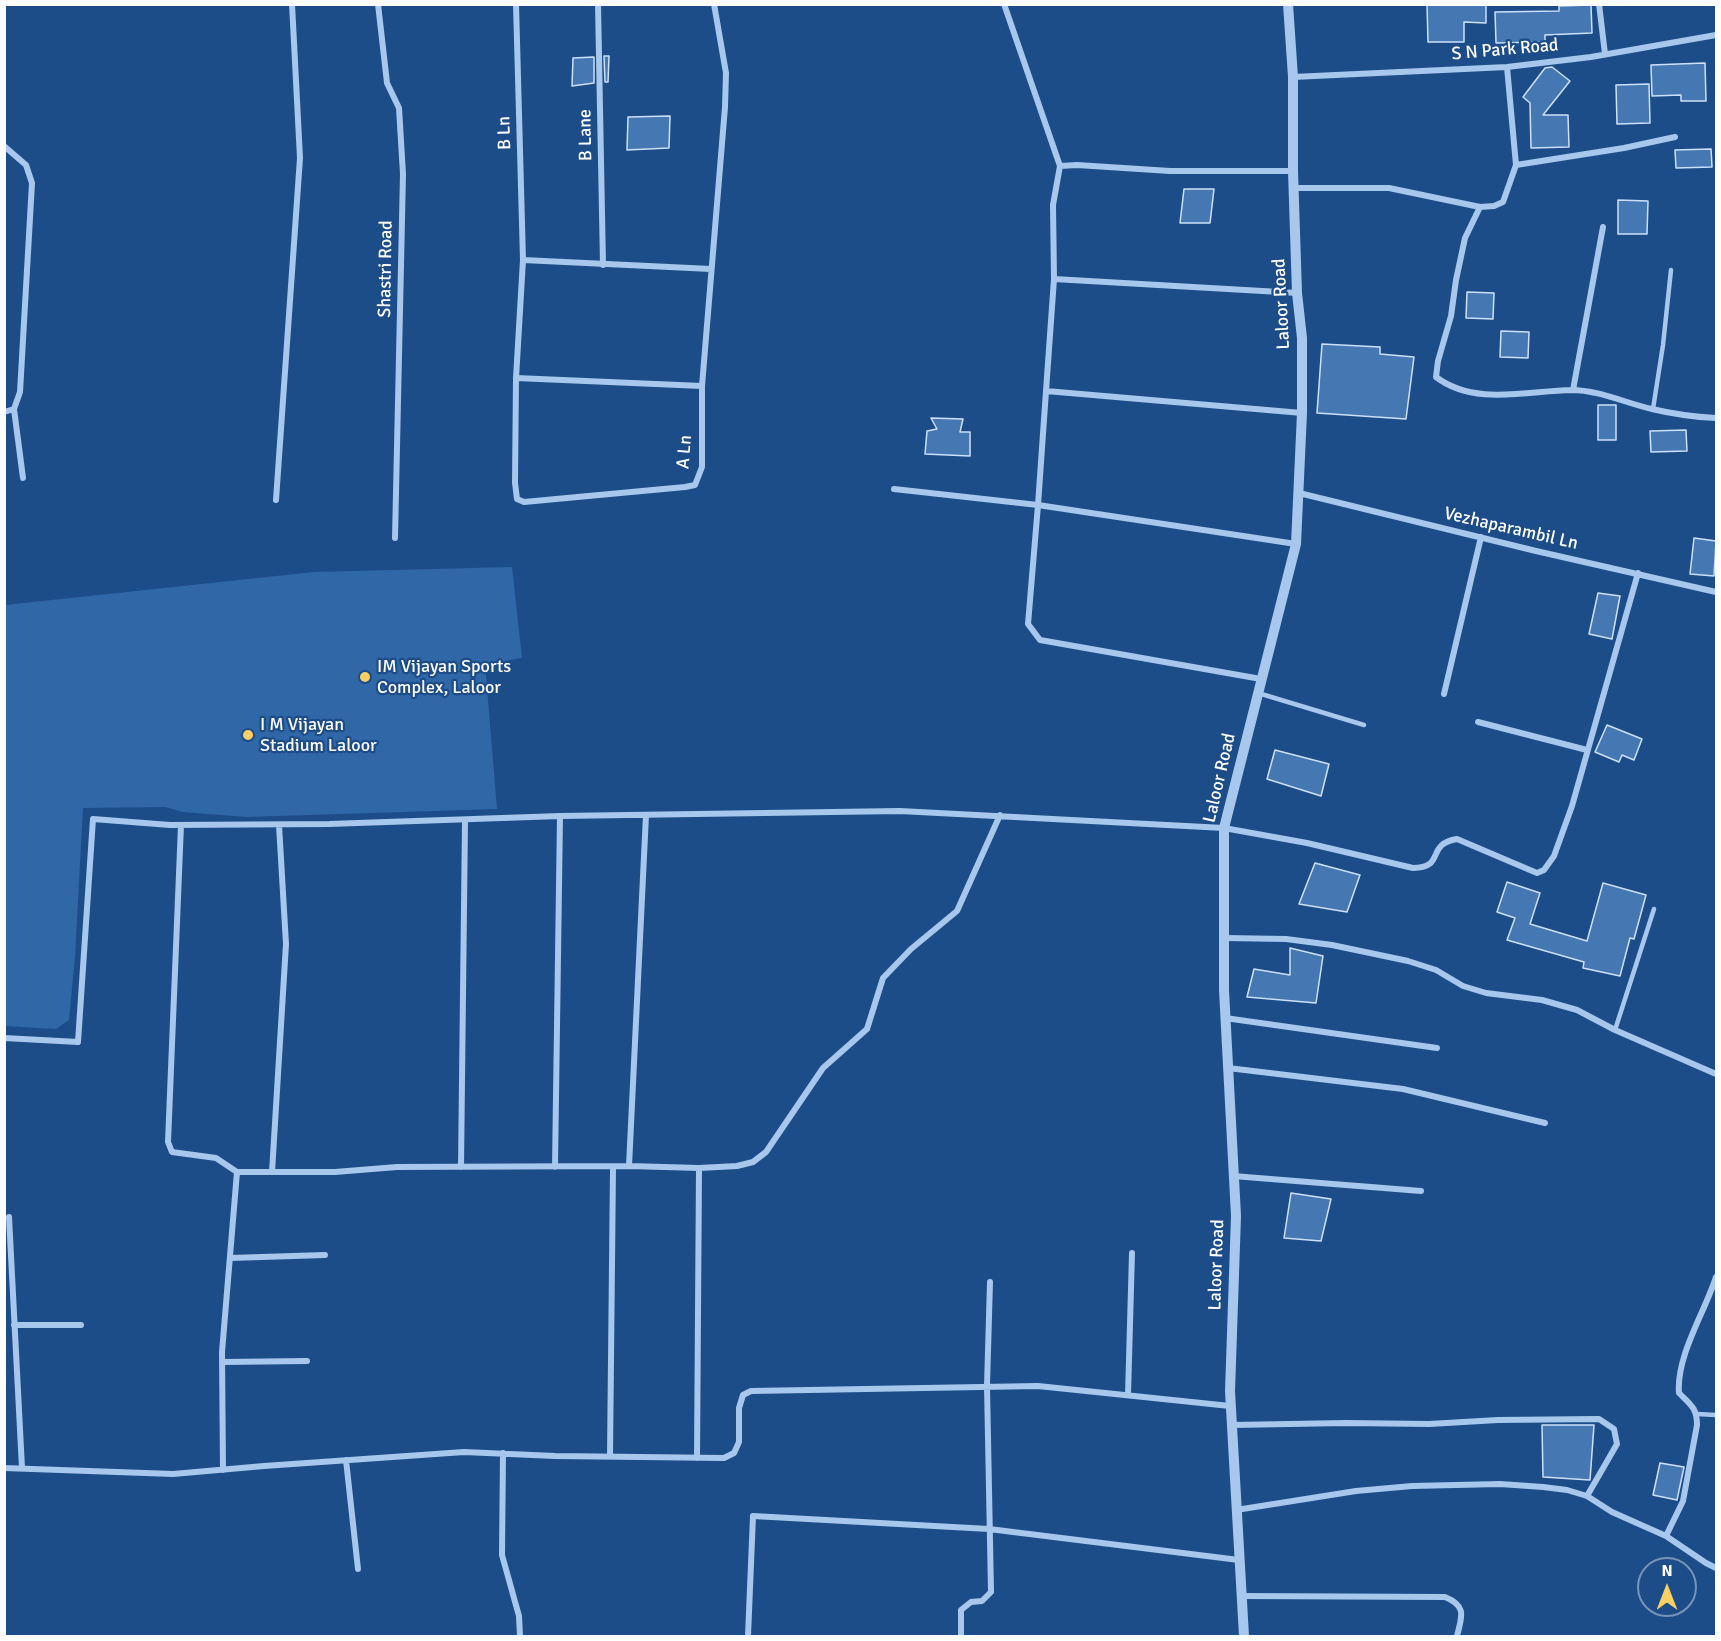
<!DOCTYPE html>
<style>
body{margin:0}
#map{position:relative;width:1721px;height:1641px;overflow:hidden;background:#1d4d89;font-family:Signika,sans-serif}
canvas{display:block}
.frame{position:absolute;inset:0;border:6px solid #fff;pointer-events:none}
.north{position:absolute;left:1637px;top:1557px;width:60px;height:60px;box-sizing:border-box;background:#1d4d89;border:2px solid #7794b8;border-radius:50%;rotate:0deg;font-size:16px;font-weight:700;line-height:24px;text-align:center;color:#fff}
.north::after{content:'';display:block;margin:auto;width:21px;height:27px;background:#fccf65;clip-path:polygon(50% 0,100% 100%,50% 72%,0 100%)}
</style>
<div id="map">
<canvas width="1721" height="1641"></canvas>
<div class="frame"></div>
<div class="north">N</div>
</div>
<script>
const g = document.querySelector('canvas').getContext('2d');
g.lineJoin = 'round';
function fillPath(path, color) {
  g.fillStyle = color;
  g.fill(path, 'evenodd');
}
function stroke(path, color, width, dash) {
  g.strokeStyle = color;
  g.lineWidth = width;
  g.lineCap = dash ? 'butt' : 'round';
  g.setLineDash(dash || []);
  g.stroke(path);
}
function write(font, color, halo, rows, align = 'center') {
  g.font = font + ' Signika,sans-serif';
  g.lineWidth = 4.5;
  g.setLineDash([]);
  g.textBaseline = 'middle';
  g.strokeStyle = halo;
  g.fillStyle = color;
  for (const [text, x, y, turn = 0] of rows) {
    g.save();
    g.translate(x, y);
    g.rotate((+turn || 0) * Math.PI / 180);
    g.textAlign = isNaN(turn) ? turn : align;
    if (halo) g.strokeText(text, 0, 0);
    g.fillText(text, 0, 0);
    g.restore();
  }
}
const green = new Path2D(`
 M512,567L522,658L485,664L497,809L246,817L183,812L165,807L83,808L75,957L69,1020L56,1029L5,1026V605L314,572Z`);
const building = new Path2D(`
 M1427,4H1486V23L1464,22V42H1428Z
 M1591,5L1592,33L1545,35V42L1496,43L1495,12L1559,11V6Z
 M604,56H609L608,82H605Z
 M594,57V83L572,86L573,58Z
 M1705,63L1706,101H1681V95L1652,96L1651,65Z
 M1552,67L1570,81L1543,115H1568L1569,147L1531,148L1530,103L1523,97L1545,68Z
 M1649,84L1650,123L1617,124L1616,85Z
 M670,116L669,148L627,150L628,117Z
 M1711,149L1712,167L1676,168L1675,150Z
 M1184,189H1214L1210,223H1180Z
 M1618,200L1648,201L1647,234H1618Z
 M1467,292L1494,293L1493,319L1466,318Z
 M1501,331L1529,332L1528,358L1500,357Z
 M1322,344L1380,347V354L1414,357L1406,419L1317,413Z
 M1598,405H1616V440H1598Z
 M931,418L963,419L960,432H970V456L925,454L927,431L937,429Z
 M1686,430L1687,451L1651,452L1650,431Z
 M1694,538L1716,541L1714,576L1690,574Z
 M1598,593L1620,596L1612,639L1589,634Z
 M1607,725L1642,739L1634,760L1622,755L1619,762L1595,752Z
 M1275,750L1329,764L1321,796L1267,779Z
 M1315,863L1360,875L1347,912L1299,904Z
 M1507,882L1540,893L1530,924L1587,941L1603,883L1646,895L1634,939L1630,938L1620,976L1583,968L1584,962L1507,940L1515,918L1497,912Z
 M1290,948L1323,956L1316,1003L1247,997L1254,969L1290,975Z
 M1291,1193L1331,1199L1321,1241L1284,1238Z
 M1542,1425H1594L1590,1480L1543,1477Z
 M1660,1463L1684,1467L1677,1500L1653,1495Z`);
const service = new Path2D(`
 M1653,409L1663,345L1671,270
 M1258,693L1364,725
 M1615,1030L1654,909
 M1697,1414L1716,1415`);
const minor = new Path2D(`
 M378,4L387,83L399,108L403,174L395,538
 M516,4L523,260L516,378L515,483L517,499L524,502L685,487L695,485L702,467V386L725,107L726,73L714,4
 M598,4L603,265
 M1004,4L1060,166
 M1599,4L1605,54
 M1293,77L1507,67L1591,57L1716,35
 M4,146L26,165L32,183L20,392L14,409L4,412
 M1516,165L1624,148L1675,137
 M1293,171H1170L1077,165L1060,166L1053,205L1054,279L1297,293
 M1293,188H1389L1480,207L1494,206L1503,202L1516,165L1507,67
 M1480,207L1465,238L1456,280L1451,316L1438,361L1436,377C1474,406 1527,391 1571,390C1599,390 1625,403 1652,409C1673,414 1695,417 1716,418
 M523,260L711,269
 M1054,279L1046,391L1302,413
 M516,378L702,386
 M1573,390L1603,227
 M14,409L23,478
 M894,489L1038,505L1046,391
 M1299,493L1536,551L1716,592
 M276,500L300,158L292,4
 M1261,679L1040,640L1028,624L1038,505L1296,544
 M1444,694L1481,537
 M1478,722L1587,750
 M181,825L168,1142L172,1152L216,1158L237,1172H335L397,1167L629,1166L699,1168L737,1166L753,1162L766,1152L823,1068L867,1029L883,978L911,949L957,911L1000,815
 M1224,938L1286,939L1332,945L1408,961L1436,970L1463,986L1486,993L1542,1000L1577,1010L1615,1030L1716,1074
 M1225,1018L1437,1048
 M4,1038L78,1042L93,819L170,825L329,824L560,816L900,811L1224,828L1307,843L1413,868C1446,868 1425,844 1457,839L1537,873L1544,870L1554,856L1572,806L1638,573
 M1228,1068L1403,1089L1545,1123
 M629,1166L646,815
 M461,1167L465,821
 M555,1167L560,816
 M272,1172L286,944L279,825
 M1233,1176L1421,1191
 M9,1217L22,1468
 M230,1258L325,1255
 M14,1325H81
 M222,1362L307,1361
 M1128,1395L1132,1253
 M1232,1425L1346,1423L1429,1424L1498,1420L1599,1419L1614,1429L1617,1444L1587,1496
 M503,1453L502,1555L519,1616L520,1636
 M610,1456L613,1167
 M697,1458L699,1168
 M346,1460L358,1569
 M4,1468L173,1474L264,1466L464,1452L555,1456L724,1458L734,1453L739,1442V1408L743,1395L751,1391L1038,1386L1230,1406
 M223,1470L222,1352L237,1172
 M1236,1510L1356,1491L1412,1486L1500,1484L1543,1487L1567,1490L1587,1496L1612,1512L1666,1536L1706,1563L1716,1568
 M1666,1536L1683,1501L1697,1425C1697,1408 1691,1405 1679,1393C1676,1356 1705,1312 1716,1277
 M1243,1596L1445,1597C1467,1606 1462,1616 1457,1636
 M748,1636L753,1516L989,1529L1239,1560
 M961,1636V1610L971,1602L982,1601L991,1592L987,1386L990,1282`);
const tertiary = new Path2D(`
 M1244,1636L1230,1391L1236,1216L1224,990V828L1296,544L1302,413V338L1297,293L1293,171V77L1288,4`);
const markers = [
 [365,677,6,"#fccf65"],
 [248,735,6,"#fccf65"]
];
const streetNames = [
 ["S N Park Road",1505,50,-5],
 ["B Ln",505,133,-92],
 ["B Lane",586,135,-91],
 ["Shastri Road",386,269,-89],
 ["Laloor Road",1282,304,-93],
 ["A Ln",685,452,-85],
 ["Vezhaparambil Ln",1511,529,13],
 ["Laloor Road",1220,778,-77],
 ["Laloor Road",1217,1265,-88]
];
const poiNames = [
 ["IM Vijayan Sports",377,667],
 ["Complex, Laloor",377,688],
 ["I M Vijayan",260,725],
 ["Stadium Laloor",260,746]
];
fillPath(green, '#3067a7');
fillPath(building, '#4577b2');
stroke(building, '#cce1f9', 1.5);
stroke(service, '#a7c7ec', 4.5);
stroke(minor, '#a7c7ec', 6);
stroke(tertiary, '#a7c7ec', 10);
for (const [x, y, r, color] of markers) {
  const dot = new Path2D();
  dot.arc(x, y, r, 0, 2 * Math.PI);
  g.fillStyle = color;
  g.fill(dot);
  stroke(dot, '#1d4d89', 2);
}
write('18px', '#fff', '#1d4d89', streetNames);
write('18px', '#fff', '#1d4d89', poiNames, 'left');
</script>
